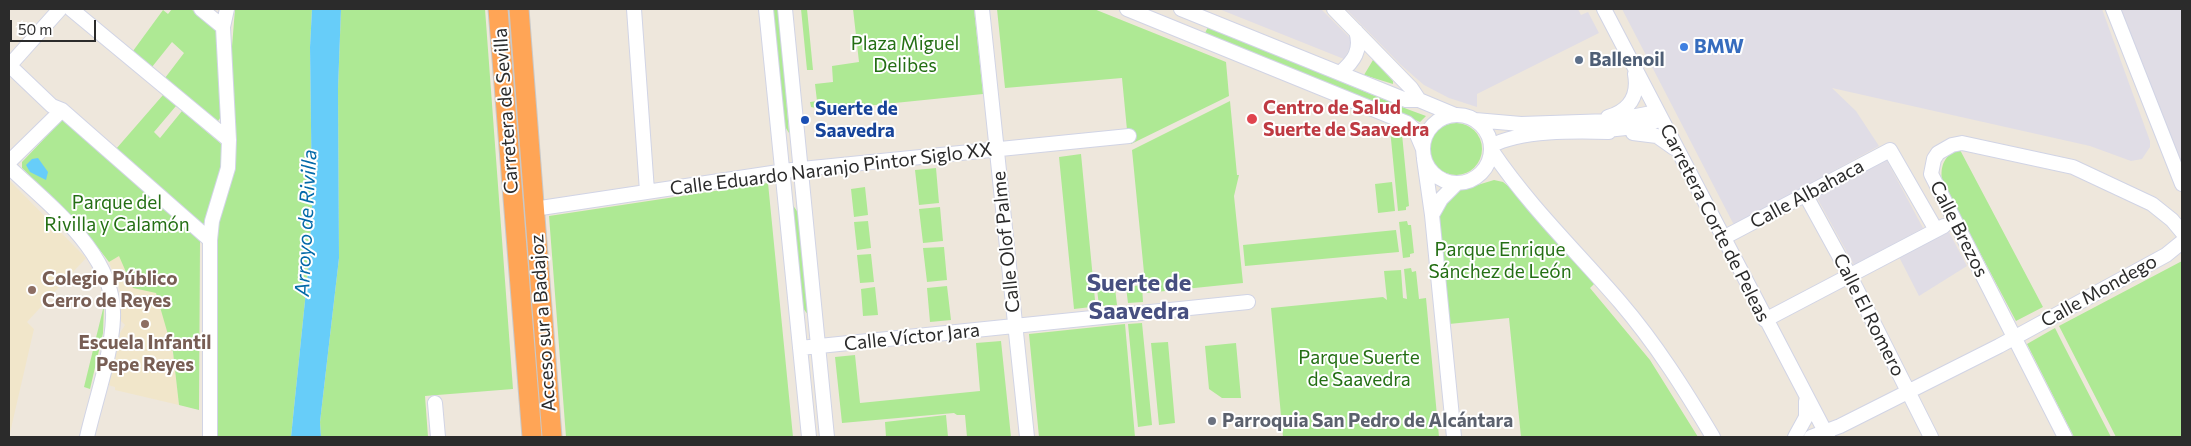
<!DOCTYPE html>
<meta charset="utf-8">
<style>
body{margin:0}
#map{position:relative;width:2191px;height:446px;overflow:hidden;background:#eee7dc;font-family:Commissioner,sans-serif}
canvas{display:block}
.frame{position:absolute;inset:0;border:10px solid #2b2b2b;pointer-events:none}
.scale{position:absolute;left:10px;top:20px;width:86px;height:22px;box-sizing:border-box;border:2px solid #2b2b2b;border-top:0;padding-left:6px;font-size:15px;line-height:18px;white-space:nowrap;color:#2b2b2b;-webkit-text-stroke:4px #fff;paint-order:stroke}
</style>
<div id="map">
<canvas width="2191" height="446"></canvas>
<div class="frame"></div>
<div class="scale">50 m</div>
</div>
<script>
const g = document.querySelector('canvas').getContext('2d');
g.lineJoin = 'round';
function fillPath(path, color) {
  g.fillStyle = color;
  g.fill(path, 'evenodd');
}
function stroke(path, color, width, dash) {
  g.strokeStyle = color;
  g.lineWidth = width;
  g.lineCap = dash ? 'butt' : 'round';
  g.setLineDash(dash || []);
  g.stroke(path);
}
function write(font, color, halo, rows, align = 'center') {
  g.font = font + ' Commissioner,sans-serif';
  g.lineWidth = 4;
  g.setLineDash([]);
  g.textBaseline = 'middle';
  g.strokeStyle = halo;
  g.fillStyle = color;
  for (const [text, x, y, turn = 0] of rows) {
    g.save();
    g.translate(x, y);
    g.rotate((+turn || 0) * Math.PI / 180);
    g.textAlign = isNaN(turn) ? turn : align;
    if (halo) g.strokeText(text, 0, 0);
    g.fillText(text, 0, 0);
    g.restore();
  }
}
const industrial = new Path2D(`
 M1219,9H1321L1353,41L1344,59Z
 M1346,9H1578L1581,15L1588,12L1599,33L1477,94V107L1449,98L1424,85L1401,65Z
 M1622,9H2102L2150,141V147L2142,159L2131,161L2090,146L1832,88L1856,111L1879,146L1734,225Z
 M2120,9H2182V172L2148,82Z
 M1886,159L1923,228L1854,265L1816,196Z
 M1949,232L1967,266L1919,296L1899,257Z`);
const education = new Path2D(`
 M9,180L86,258L27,322L34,329L9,437Z
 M136,243L149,271L166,325L174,359L179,405L115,390V387L108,385L120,333L125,325L121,321L120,290L109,262Z`);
const green = new Path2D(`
 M172,9H191L219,32L223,114L218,121L165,78L184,53L172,42L152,67L133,51L163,10L168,14Z
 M235,9H312L310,47L312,205L309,262L291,437H218L217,236Z
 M341,9H485L513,389L425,396L428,437H321L320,422L339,258L338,89Z
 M772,9H779L789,133L784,125Z
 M801,9H807L813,70H807Z
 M853,9H974L983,94L826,110L811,107L810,102L817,101L815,84L833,82L832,66L859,62Z
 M997,9H1094L1226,62L1229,96L1131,144L1127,130L1122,78L1005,88Z
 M1208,27L1407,109L1426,116L1420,122L1205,33Z
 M1373,60L1393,81V84L1364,75Z
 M163,95L176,106L154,132L160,138L182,111L226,148L215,191L203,226L116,149Z
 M1230,101L1237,175H1239L1234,196L1243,283L1146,293L1132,150Z
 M64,118L200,241L199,410L179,405L173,352L156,293L133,288L119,256L109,262L82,227L22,168V162Z
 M1430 149a26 26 0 1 1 52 0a26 26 0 1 1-52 0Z
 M1390,129L1402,134L1409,206L1406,207V210L1398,211Z
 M1959,148L2043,307L2016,321L1942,181C1940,164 1945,156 1959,148Z
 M1081,154L1095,300L1091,301V307L1074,309L1059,157Z
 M936,168L939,203L919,205L915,170Z
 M1494,180L1503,182L1513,190L1595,283L1590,288L1650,360L1698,437H1521L1509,318L1449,324L1438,217L1440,207L1458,191Z
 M1392,182L1395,211L1378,213L1375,184Z
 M768,183L793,437H566L549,216Z
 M865,187L868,215L854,217L851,189Z
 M792,204L799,214L809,316L802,307Z
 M940,207L943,241L923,243L919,209Z
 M868,221L871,248L857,250L854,222Z
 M1407,221L1408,225H1411L1414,253L1410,254V257L1403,258L1399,222Z
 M1396,230L1399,252L1245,266L1243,245Z
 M944,247L947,280L927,282L923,248Z
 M871,254L874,282L860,283L857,255Z
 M2182,261V437H2116L2059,326Z
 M1411,268L1412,272L1416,271L1419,299L1426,298L1439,437H1283L1271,308L1383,297L1387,300L1384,271L1401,270L1403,298L1407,299L1404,269Z
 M1142,285L1143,302L1128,303L1126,287Z
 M947,286L951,320L930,322L927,288Z
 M875,287L878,315L863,316L861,289Z
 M1115,288L1117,305L1099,306L1097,289Z
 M104,305L103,333L90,389L84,387Z
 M1142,323L1152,425L1138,427L1128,324Z
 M1125,324L1135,437H1039L1029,334Z
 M2055,328L2063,344L2111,437H2074L2027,344Z
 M1001,341L1011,437H967L965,415H957L954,413L842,423L835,357L855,355L860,403L980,391L976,343Z
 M1168,342L1175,423L1159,425L1151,343Z
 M1236,343L1241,398H1222L1209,389L1205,346Z
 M946,415L948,437H886L885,422Z`);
const water = new Path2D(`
 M312,9H341L338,89L339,258L320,422L321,437H291L309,262L312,205L310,47Z
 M38,158L48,172L46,180L30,172L26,165L32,159Z`);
const minor = new Path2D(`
 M71,9L229,140
 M201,9L223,27
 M634,9L647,191
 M766,9L809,437
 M785,9L827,437
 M982,9L1027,437
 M1127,9L1407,123L1415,130L1423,149
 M1181,9L1406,100H1419L1455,115
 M1334,9L1411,88L1419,100
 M1604,9L1828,437
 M2113,9L2182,184
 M9,65L52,106L62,110L210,240
 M9,66L60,9
 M1340,73C1354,61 1362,50 1356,31
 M1423 149a34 34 0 1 1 68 0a34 34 0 1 1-68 0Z
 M1608,117C1629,111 1639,96 1635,74
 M1475,120L1521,124L1610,121L1657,112L1660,118C1644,131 1619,126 1600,132
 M1633,133L1657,136L1674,148
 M1491,146C1520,130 1576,131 1609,132
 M1492,151C1529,206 1577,252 1620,302C1656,344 1685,390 1713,437
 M1424,159L1432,215L1454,437
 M9,162L62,110
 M9,167C51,207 116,255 113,318C112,353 95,402 87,437
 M1805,194L1850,276L1931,437
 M534,209L792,170L1129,136
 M1432,215L1441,199L1456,184
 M1723,238L1890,150L1936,230
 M1765,320L1944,226
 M800,348L1248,302
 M435,403L438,437
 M210,437V240L212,221L228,168L229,140L223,27L227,9
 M1795,437L1806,417V401
 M1811,437L1840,426L1999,346L2166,255L2182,242
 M2065,437L1931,174L1934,159L1938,153L1952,145L1962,143L2073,167L2152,204L2172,220L2182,232`);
const highway = new Path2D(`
 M498,9L532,437
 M519,9L552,437`);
const markers = [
 [1684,47,5,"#3f7fe0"],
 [1579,60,5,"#5c6f8a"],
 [1252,119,6,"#e0444e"],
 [805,120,5,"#1a4fb4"],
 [32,290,5,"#8d6e63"],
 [145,324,5,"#8d6e63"],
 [1212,421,5,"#6b7280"]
];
const parkNames = [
 ["Plaza Miguel",905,44],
 ["Delibes",905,66],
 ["Parque del",117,203],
 ["Rivilla y Calamón",117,225],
 ["Parque Enrique",1500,250],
 ["Sánchez de León",1500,272],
 ["Parque Suerte",1359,358],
 ["de Saavedra",1359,380]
];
const shopNames = [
 ["BMW",1694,47]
];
const serviceNames = [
 ["Ballenoil",1589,60]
];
const healthNames = [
 ["Centro de Salud",1263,108],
 ["Suerte de Saavedra",1263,130]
];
const transitNames = [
 ["Suerte de",815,109],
 ["Saavedra",815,131]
];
const streetNames = [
 ["Carretera de Sevilla",506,111,-94],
 ["Calle Eduardo Naranjo Pintor Siglo XX",831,169,-7],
 ["Calle Albahaca",1807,194,-28],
 ["Carretera Corte de Peleas",1715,223,63],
 ["Calle Brezos",1959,229,63],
 ["Calle Olof Palme",1006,242,-96],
 ["Calle Mondego",2099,291,-29],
 ["Calle El Romero",1869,315,63],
 ["Acceso sur a Badajoz",543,323,-94],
 ["Calle Víctor Jara",912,337,-6]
];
const educationNames = [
 ["Colegio Público",42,279],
 ["Cerro de Reyes",42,301],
 ["Escuela Infantil",145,343,"center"],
 ["Pepe Reyes",145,365,"center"]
];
const worshipNames = [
 ["Parroquia San Pedro de Alcántara",1222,421]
];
const waterNames = [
 ["Arroyo de Rivilla",306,223,-87]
];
const districtNames = [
 ["Suerte de",1139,283],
 ["Saavedra",1139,311]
];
fillPath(industrial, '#e0dde6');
fillPath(education, '#f1e6ca');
fillPath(green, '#aee994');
fillPath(water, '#67cdf9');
stroke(minor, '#d1d4e5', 16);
stroke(highway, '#c8c8c8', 21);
stroke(minor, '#fff', 14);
stroke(highway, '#ffa556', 19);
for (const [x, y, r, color] of markers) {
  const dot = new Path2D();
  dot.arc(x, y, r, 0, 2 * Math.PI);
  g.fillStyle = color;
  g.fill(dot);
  stroke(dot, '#fff', 2);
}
write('19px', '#246f14', '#fff', parkNames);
write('bold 19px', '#366cbe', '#fff', shopNames, 'left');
write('bold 19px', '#4e5e75', '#fff', serviceNames, 'left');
write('bold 19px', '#be3a42', '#fff', healthNames, 'left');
write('bold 19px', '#164399', '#fff', transitNames, 'left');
write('19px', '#2b2b2b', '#fff', streetNames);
write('bold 19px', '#785e54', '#fff', educationNames, 'left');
write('bold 19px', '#5b616d', '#fff', worshipNames, 'left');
write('italic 20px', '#0269a8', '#fff', waterNames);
write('bold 24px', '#474f80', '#fff', districtNames);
</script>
